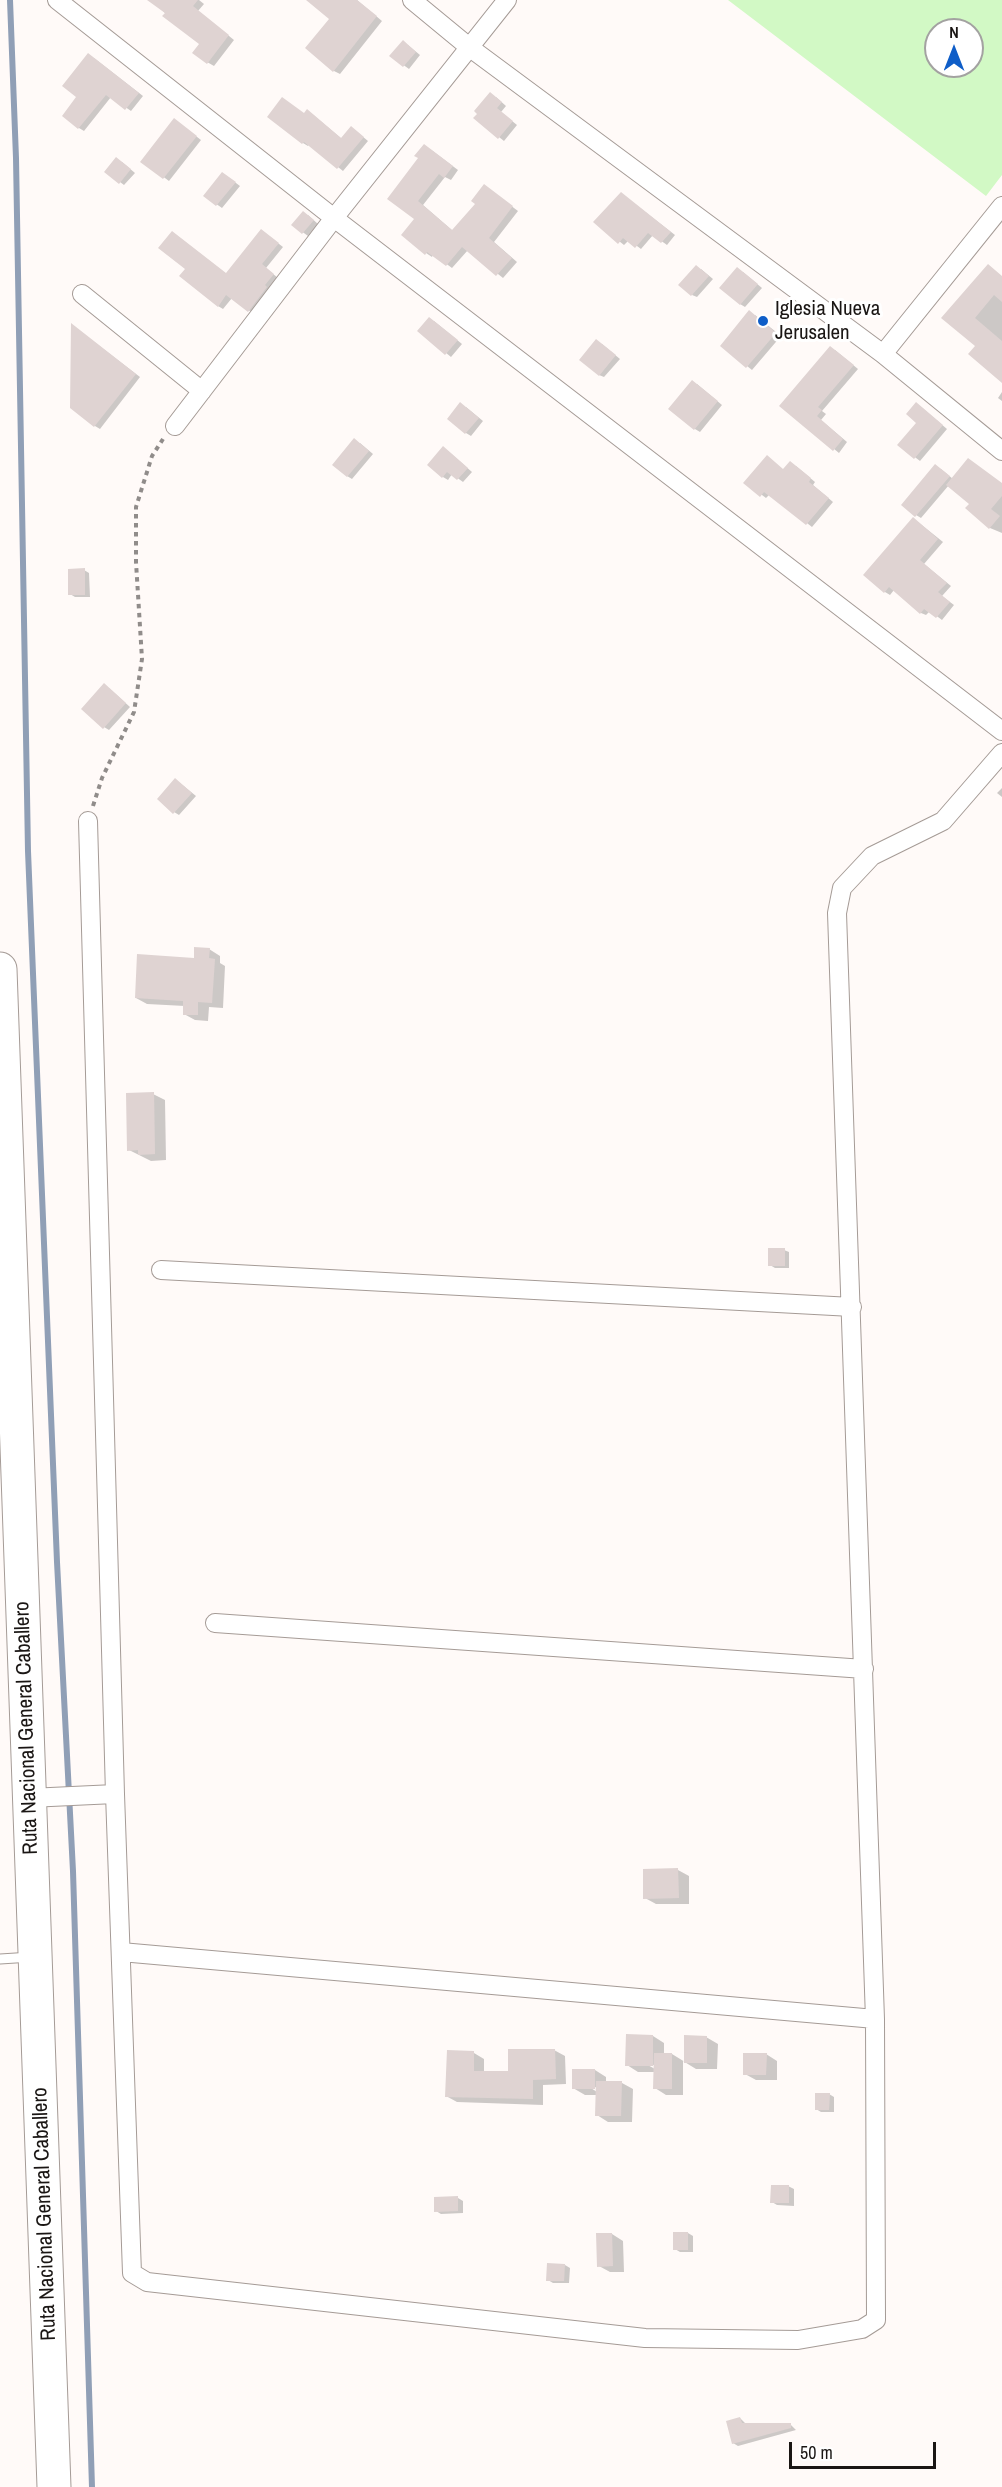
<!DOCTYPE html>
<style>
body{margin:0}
#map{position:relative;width:1002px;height:2487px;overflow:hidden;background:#fffaf8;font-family:"Archivo Narrow",sans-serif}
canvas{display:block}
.north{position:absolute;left:924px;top:18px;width:60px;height:60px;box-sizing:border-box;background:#fff;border:2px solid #a3a2a1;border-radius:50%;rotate:0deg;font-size:16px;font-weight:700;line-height:24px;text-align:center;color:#1a1614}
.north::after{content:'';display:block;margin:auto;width:21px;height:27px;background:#0f5ec8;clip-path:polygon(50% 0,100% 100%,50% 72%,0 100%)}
.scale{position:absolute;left:789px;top:2442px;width:147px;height:27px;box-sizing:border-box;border:3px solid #1a1614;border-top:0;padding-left:8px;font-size:18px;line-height:21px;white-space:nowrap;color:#1a1614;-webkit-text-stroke:4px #fff;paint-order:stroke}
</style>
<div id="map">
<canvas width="1002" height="2487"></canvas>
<div class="north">N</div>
<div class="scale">50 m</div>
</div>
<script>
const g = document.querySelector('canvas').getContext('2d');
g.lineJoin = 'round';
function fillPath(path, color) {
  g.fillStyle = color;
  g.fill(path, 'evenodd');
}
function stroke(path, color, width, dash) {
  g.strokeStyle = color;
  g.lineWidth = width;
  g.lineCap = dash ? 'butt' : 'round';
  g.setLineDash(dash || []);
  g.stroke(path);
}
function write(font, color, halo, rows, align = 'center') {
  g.font = font + ' "Archivo Narrow",sans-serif';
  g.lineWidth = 6;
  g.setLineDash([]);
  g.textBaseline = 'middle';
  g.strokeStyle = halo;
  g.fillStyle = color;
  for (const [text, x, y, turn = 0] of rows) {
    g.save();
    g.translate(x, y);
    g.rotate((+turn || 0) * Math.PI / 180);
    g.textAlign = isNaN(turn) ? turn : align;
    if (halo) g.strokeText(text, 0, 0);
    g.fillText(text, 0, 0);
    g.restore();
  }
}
const green = new Path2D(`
 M728,0H1002V175L986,196ZM936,30H972V66H936Z`);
const shadow = new Path2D(`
 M150,0H199L204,4L198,11L234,40L214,66L207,62L201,44Z
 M308,0H357L382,21L340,74L334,71L331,19Z
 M408,45L420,55L409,69L391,56Z
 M94,58L143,96L131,111L111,97L84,131L79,128L78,97Z
 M496,97L506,106L501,112L517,125L504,141L475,118Z
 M305,114H312L342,139L356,131L368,141L343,171L309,144L308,146L303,143Z
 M179,123L201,140L169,181L142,161Z
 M430,149L458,170L451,180L445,177L423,205L453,231L490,190L518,211L494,242L517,262L503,278L468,250L452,268L433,254L432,257L426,253L416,219L389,198Z
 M122,162L135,173L124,185L120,182Z
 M228,177L240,186L222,208L205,196Z
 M626,197L675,235L667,245L653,235L641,249L629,240L624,245L595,222Z
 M308,215L318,224L308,236L293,225Z
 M266,234L283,247L266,268L278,278L254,314L232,298L223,309L218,306L227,274Z
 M701,269L713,279L697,297L692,295Z
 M743,272L762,288L745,307L740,304Z
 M1002,276V381L977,346L944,318Z
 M755,315L781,336L752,370L722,346Z
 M434,321L462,344L451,357L419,331Z
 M76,328L140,377L100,429L95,426Z
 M602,344L620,359L604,377L599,375Z
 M835,350L858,369L822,411L826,414L821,420L847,442L839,453L781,406Z
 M697,384L722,405L700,432L695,429Z
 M1002,392V401L998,398Z
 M466,407L483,421L471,436L466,433Z
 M921,407L947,429L920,461L899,445L918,422Z
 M360,443L373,454L352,479L347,476Z
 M448,451L472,472L463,482L452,474L448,480L443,477Z
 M796,466L815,482L813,485L833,502L812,527L770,494L766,498L746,483Z
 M941,469L953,479L1002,484V533L990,528L971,503L949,485L921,518L916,515Z
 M918,522L943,542L924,564L951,586L942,596L954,605L942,620L930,611L926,615L921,613L894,590L890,595L885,592L866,575Z
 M84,570L89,573L90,597H75L70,594Z
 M109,688L130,707L109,730L104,727Z
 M180,783L196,796L179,815L174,812Z
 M1002,788V797L997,793Z
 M209,949L220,956V963L225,966L223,1008L209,1007L208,1021L195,1020L184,1014L185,1006L147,1004L136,998Z
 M153,1094L165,1100L166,1160L151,1161L129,1150Z
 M784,1250L789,1252V1268H775L770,1265Z
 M678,1870L689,1876V1904H656L645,1898Z
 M653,2036L664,2043V2054H672L685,2062L706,2037L718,2044L717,2069H696L683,2061V2095H666L655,2088V2072H638L627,2065ZM647,2061L655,2066V2069L646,2064Z
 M554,2050L565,2056L566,2084L543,2085V2105L457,2102L446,2096L474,2053L484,2059V2073H510Z
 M766,2054L777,2061V2080H756L745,2074Z
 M595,2070L606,2077V2083H622L633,2089L632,2122H608L597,2115V2095H585L573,2088ZM589,2084L597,2088V2092L588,2086Z
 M829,2094L834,2097V2112H821L816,2109Z
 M788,2186L794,2189V2206L777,2205L772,2202Z
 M458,2198L463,2201V2213L441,2214L436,2211Z
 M688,2233L693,2236V2252H680L675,2249Z
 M612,2234L623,2241L624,2272H610L599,2266Z
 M565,2265L570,2268L569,2283H553L548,2280Z
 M740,2418L746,2424H790L796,2430L738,2446L733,2443Z`);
const stream = new Path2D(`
 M10,0L16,158L28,851L57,1562L73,1871L92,2487`);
const building = new Path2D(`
 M147,0H198L193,6L229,35L207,64L192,53L199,44L162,16L165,13Z
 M306,0H357L377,16L333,72L305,48L329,19Z
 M403,40L416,52L403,67L389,56Z
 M88,53L139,93L125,110L106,95L78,129L62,116L76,97L62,86Z
 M490,92L502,102L497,108L513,121L498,139L473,118L477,114L474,111Z
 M282,97L304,113L307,109L341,138L351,126L364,137L337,169L304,142L302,144L267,117Z
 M174,118L197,136L163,179L140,162Z
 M424,144L453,166L444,178L439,174L418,201L452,230L475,204L471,201L484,184L513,206L489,238L512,258L496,276L462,247L446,266L427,252L425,255L401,235L414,219L387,199L418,158L414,156Z
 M116,157L131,169L119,184L104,172Z
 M222,172L236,182L216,206L203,196Z
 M621,192L671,232L661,243L648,233L635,248L623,238L618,244L593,222Z
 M303,211L314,220L302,234L291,225Z
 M261,229L279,243L262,264L274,274L265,285L267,287L248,312L226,295L218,307L179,276L185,269L158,248L172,231L226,273Z
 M988,264L1002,276V302L994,295L975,318L1002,341V383L968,354L975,346L941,318Z
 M696,265L709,276L691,296L678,285Z
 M737,267L758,284L740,305L719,288Z
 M749,310L776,333L746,368L720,346Z
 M429,317L458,340L445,355L417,331Z
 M71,323L136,374L94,427L70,408Z
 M596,339L616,355L599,376L579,360Z
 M830,346L854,365L818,407L822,410L817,416L843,439L833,451L779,406Z
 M692,380L718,401L694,430L668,409Z
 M460,402L479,418L465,434L447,419Z
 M916,402L943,425L914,459L897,445L916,423L906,414Z
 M354,438L369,451L347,477L332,465Z
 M443,446L468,468L457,480L447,472L442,478L427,465Z
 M767,455L783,469L790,461L811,478L809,482L829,498L806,525L764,492L760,497L743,483Z
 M968,458L1002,483V496L991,509L1000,516L989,529L965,508L969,504L946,485Z
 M935,464L950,476L915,517L901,505Z
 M913,517L938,539L920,560L947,583L938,592L950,602L936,618L924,609L920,614L889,587L884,593L863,575Z
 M85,568V595H68V569Z
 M104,683L126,703L103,729L81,709Z
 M175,778L192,793L173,814L157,799Z
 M194,947L210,948L209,958L215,959L212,1003L198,1002V1015H183V1001L135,998L137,954L194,958Z
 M154,1092L155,1154L138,1155V1150L127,1151L126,1093Z
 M768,1248H785V1266H768Z
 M678,1868L679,1898L643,1899V1869Z
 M626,2034L653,2035V2066H625Z
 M684,2035L707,2036V2063H684Z
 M508,2049H555L556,2079L533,2080V2099L445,2097L447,2050L474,2051V2071H508Z
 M654,2053H672V2089H653Z
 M743,2053H767L766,2075H743Z
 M572,2069H595V2089H572Z
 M596,2081H622L621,2116H595Z
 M815,2093H830L829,2110H815Z
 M771,2185H789V2203H770Z
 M458,2196V2211L434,2212V2197Z
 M673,2232H688V2250H673Z
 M596,2233H612L613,2266L597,2267Z
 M547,2263L565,2264L564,2281H546Z
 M740,2417L742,2423H791V2428L732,2444L726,2421Z`);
const path = new Path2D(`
 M93,806L102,778L134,712L142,659L136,562V507L152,456L163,439`);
const lane = new Path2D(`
 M0,1959L31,1957`);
const street = new Path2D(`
 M57,0L334,218L1002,731
 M412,0L469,47L883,354L1002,451
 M82,294L202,391
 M883,354L1002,206
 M175,426L334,218L507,0
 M88,821L115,1794L132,2273L147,2282L645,2338L798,2340L862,2329L876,2320L875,2019L837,913L842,888L872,856L943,821L1002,753
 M161,1270L852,1307
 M215,1623L864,1669
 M29,1798L115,1794
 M121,1952L875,2019`);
const highway = new Path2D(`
 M0,969L54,2487`);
const markers = [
 [763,321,6,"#0f5ec8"]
];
const poiNames = [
 ["Iglesia Nueva",775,309],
 ["Jerusalen",775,333]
];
const streetNames = [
 ["Ruta Nacional General Caballero",27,1728,-92],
 ["Ruta Nacional General Caballero",45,2214,-92]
];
fillPath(green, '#d2f9c5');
fillPath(shadow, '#0003');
stroke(stream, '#909fb6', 6);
fillPath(building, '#dfd3d2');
stroke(lane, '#a59b96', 11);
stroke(street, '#a59b96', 20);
stroke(highway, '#a59b96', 35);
stroke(path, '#908c8a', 4, [4.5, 4.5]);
stroke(lane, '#fff', 9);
stroke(street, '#fff', 18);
stroke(highway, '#fff', 33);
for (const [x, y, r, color] of markers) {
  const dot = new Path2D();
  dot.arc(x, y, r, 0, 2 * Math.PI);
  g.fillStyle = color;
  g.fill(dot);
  stroke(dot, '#fff', 2);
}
write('21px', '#1a1614', '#fff', poiNames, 'left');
write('21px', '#1a1614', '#fff', streetNames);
</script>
